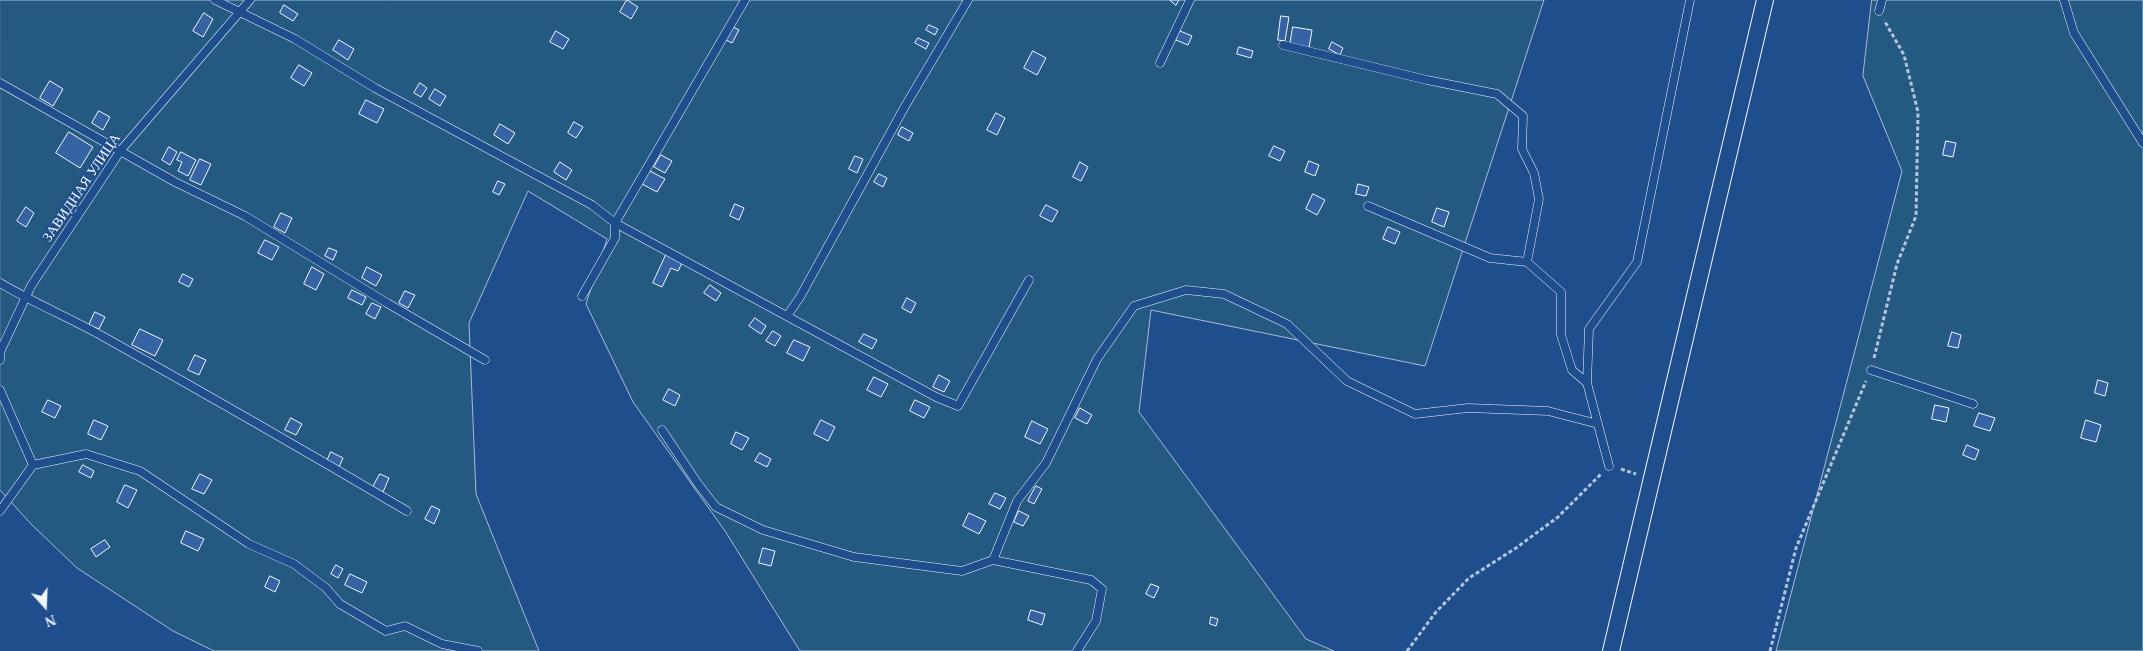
<!DOCTYPE html>
<meta charset="utf-8">
<style>
body{margin:0}
#map{position:relative;width:2143px;height:651px;overflow:hidden;background:#1f4e8c;font-family:Georgia,serif}
canvas{display:block}
.north{position:absolute;left:20px;top:581px;width:50px;height:50px;-webkit-text-stroke:4px #1f4e8c;paint-order:stroke;rotate:160deg;font-size:14px;font-weight:700;line-height:20px;text-align:center;color:#f2f6ff}
.north::after{content:'';display:block;margin:auto;width:18px;height:22px;background:#f2f6ff;clip-path:polygon(50% 0,100% 100%,50% 72%,0 100%)}
</style>
<div id="map">
<canvas width="2143" height="651"></canvas>
<div class="north">N</div>
</div>
<script>
const g = document.querySelector('canvas').getContext('2d');
g.lineJoin = 'round';
function fillPath(path, color) {
  g.fillStyle = color;
  g.fill(path, 'evenodd');
}
function stroke(path, color, width, dash) {
  g.strokeStyle = color;
  g.lineWidth = width;
  g.lineCap = dash ? 'butt' : 'round';
  g.setLineDash(dash || []);
  g.stroke(path);
}
function write(font, color, halo, rows, align = 'center') {
  g.font = font + ' Georgia,serif';
  g.lineWidth = 4;
  g.setLineDash([]);
  g.textBaseline = 'middle';
  g.strokeStyle = halo;
  g.fillStyle = color;
  for (const [text, x, y, turn = 0] of rows) {
    g.save();
    g.translate(x, y);
    g.rotate((+turn || 0) * Math.PI / 180);
    g.textAlign = isNaN(turn) ? turn : align;
    if (halo) g.strokeText(text, 0, 0);
    g.fillText(text, 0, 0);
    g.restore();
  }
}
const green = new Path2D(`
 M0,0H1544L1425,366L1151,310L1139,412L1306,639L1334,651H800L725,531L633,402L586,304L607,239L528,191L469,323L476,494L539,651H214L173,631L77,568L32,525L0,490Z
 M1872,0H2143V651H1776L1902,171L1863,76Z`);
const building = new Path2D(`
 M627,0L638,7L631,19L620,12Z
 M1170,0H1179L1176,5Z
 M284,5L298,14L293,21L280,13Z
 M204,13L213,19L203,37L193,31Z
 M1281,16L1289,17L1285,41L1278,40Z
 M929,25L938,29L935,35L926,30Z
 M733,27L739,30L732,43L726,40Z
 M1293,27L1312,30L1309,48L1290,45Z
 M556,31L569,39L563,49L550,42Z
 M1180,31L1192,36L1188,45L1176,40Z
 M918,38L929,43L926,49L915,43Z
 M339,40L354,49L348,60L333,50Z
 M1332,42L1343,48L1340,55L1329,49Z
 M1239,47L1253,51L1251,58L1237,54Z
 M1033,51L1046,58L1037,75L1024,68Z
 M299,65L312,73L304,86L291,78Z
 M50,81L63,89L53,106L40,98Z
 M420,83L427,88L421,97L414,93Z
 M435,89L446,96L440,106L429,99Z
 M366,100L384,109L377,123L359,114Z
 M99,111L110,117L103,130L92,123Z
 M996,113L1005,118L997,135L987,130Z
 M574,122L583,127L576,138L568,133Z
 M500,124L515,133L508,144L494,135Z
 M902,127L913,133L909,141L898,135Z
 M69,132L93,147L80,168L56,153Z
 M1946,141L1956,143L1953,157L1943,155Z
 M1274,146L1285,151L1280,161L1269,156Z
 M169,147L177,152L170,165L162,160Z
 M181,152L196,160L188,176L178,171L182,162L177,160Z
 M661,155L672,161L665,173L654,167Z
 M855,156L863,159L857,173L849,169Z
 M200,159L211,164L201,185L190,180Z
 M1309,161L1319,165L1315,176L1305,172Z
 M560,162L572,170L566,180L554,172Z
 M1080,162L1088,167L1081,181L1073,177Z
 M650,171L665,179L657,192L642,184Z
 M879,174L887,178L883,187L874,182Z
 M498,181L505,184L499,195L493,192Z
 M1358,184L1369,187L1366,196L1356,194Z
 M1313,194L1325,200L1317,215L1306,209Z
 M735,204L744,208L739,220L730,216Z
 M1046,205L1058,211L1052,222L1040,216Z
 M26,207L34,213L26,227L17,221Z
 M1437,208L1449,212L1444,227L1432,222Z
 M281,213L292,218L285,233L274,227Z
 M1388,227L1400,232L1395,244L1383,239Z
 M265,240L279,247L272,260L258,253Z
 M329,248L337,251L333,260L325,256Z
 M666,255L682,263L678,271L671,268L662,287L653,283Z
 M312,267L324,274L316,290L304,284Z
 M367,267L382,275L376,286L362,278Z
 M183,274L193,279L189,287L179,282Z
 M710,285L721,293L716,301L704,293Z
 M352,290L366,297L362,305L348,298Z
 M405,291L415,295L408,308L399,303Z
 M907,298L916,303L911,313L902,308Z
 M372,303L381,307L375,319L366,314Z
 M95,312L105,317L99,329L89,325Z
 M755,318L766,326L761,334L749,326Z
 M140,329L163,340L155,356L132,345Z
 M773,331L781,336L775,346L766,341Z
 M1952,332L1961,335L1958,348L1948,346Z
 M864,334L877,340L872,349L859,342Z
 M794,340L810,347L803,361L787,353Z
 M195,355L206,360L199,375L188,370Z
 M939,375L950,381L944,392L933,387Z
 M874,377L888,384L881,397L867,390Z
 M2098,380L2108,383L2105,396L2095,393Z
 M669,389L680,395L675,406L663,400Z
 M48,400L61,406L55,418L42,412Z
 M915,400L930,407L924,418L910,411Z
 M1935,405L1949,408L1946,422L1932,419Z
 M1080,408L1092,415L1087,424L1075,418Z
 M1979,413L1995,418L1990,431L1974,426Z
 M291,418L302,424L296,435L285,430Z
 M94,420L108,426L101,440L88,434Z
 M821,420L835,427L828,441L814,434Z
 M2086,420L2101,425L2096,442L2081,438Z
 M1032,421L1048,429L1040,444L1025,437Z
 M736,432L749,438L742,450L731,444Z
 M1967,445L1979,450L1975,460L1963,455Z
 M331,452L343,458L339,467L327,461Z
 M760,453L771,459L767,467L755,461Z
 M83,465L94,471L91,478L79,472Z
 M200,474L212,480L204,494L192,489Z
 M380,474L389,478L383,492L373,487Z
 M125,485L137,490L128,508L117,502Z
 M1036,486L1042,489L1034,504L1028,501Z
 M995,493L1006,498L1000,509L989,504Z
 M432,506L440,510L434,524L425,519Z
 M1019,511L1029,516L1023,526L1014,522Z
 M969,513L986,521L979,534L963,526Z
 M186,531L204,539L198,551L181,543Z
 M105,540L110,547L96,557L91,549Z
 M763,548L775,551L771,566L759,563Z
 M336,565L343,569L338,578L331,574Z
 M350,574L367,582L362,593L345,585Z
 M270,576L280,581L275,592L265,587Z
 M1151,584L1159,587L1154,598L1146,594Z
 M1031,610L1045,614L1042,625L1028,620Z
 M1211,617L1218,619L1216,626L1210,624Z`);
const path = new Path2D(`
 M1874,358L1897,264L1916,216L1918,112L1904,55L1884,20
 M1621,469L1636,474
 M1407,651L1436,612L1469,578L1516,548L1558,517L1601,474
 M1770,651L1796,548L1866,381`);
const lane = new Path2D(`
 M215,0L295,39L375,88L592,205L615,223L936,397L958,406L1029,280
 M2064,0L2074,33L2143,143
 M1879,11L1882,0
 M1283,45L1427,80L1497,94L1523,116L1522,149L1534,173L1539,199L1527,262L1561,292V335L1572,370L1587,383
 M1160,63L1190,0
 M0,83L175,182L245,216L387,303L485,360
 M1368,206L1490,258L1527,262
 M0,283C34,303 70,318 104,337C206,394 307,452 407,511
 M582,296L615,238V223L745,0
 M787,316L800,297L904,108L968,0
 M0,360V352L31,286L121,150L250,0
 M1871,370L1973,404
 M0,390L33,465L0,511
 M662,430L698,484L716,507L763,530L854,557L962,571L993,560L1091,580L1102,589L1096,621L1077,651
 M33,465L86,454L140,471L249,544L294,564L326,588L340,604L386,631L405,626L442,644L478,651
 M1609,466L1587,383L1589,329L1637,262L1690,0
 M993,560L1017,501L1046,463L1097,359L1134,306L1186,290L1224,294L1287,324L1347,381L1415,414L1468,408L1548,411L1598,424`);
const street = new Path2D(`
 M1611,651L1765,0`);
const streetNames = [
 ["ЗАВИДНАЯ УЛИЦА",82,188,-56]
];
fillPath(green, '#245a82');
stroke(green, '#a8bbd7', 1);
fillPath(building, '#3563a3');
stroke(building, '#f2f6ff', 1);
stroke(lane, '#f2f6ff', 9);
stroke(street, '#f2f6ff', 18);
stroke(path, '#b3c4dc', 3, [4, 2.5]);
stroke(lane, '#1f4e8c', 8);
stroke(street, '#1f4e8c', 16);
write('14px', '#f2f6ff', '#1f4e8c', streetNames);
</script>
